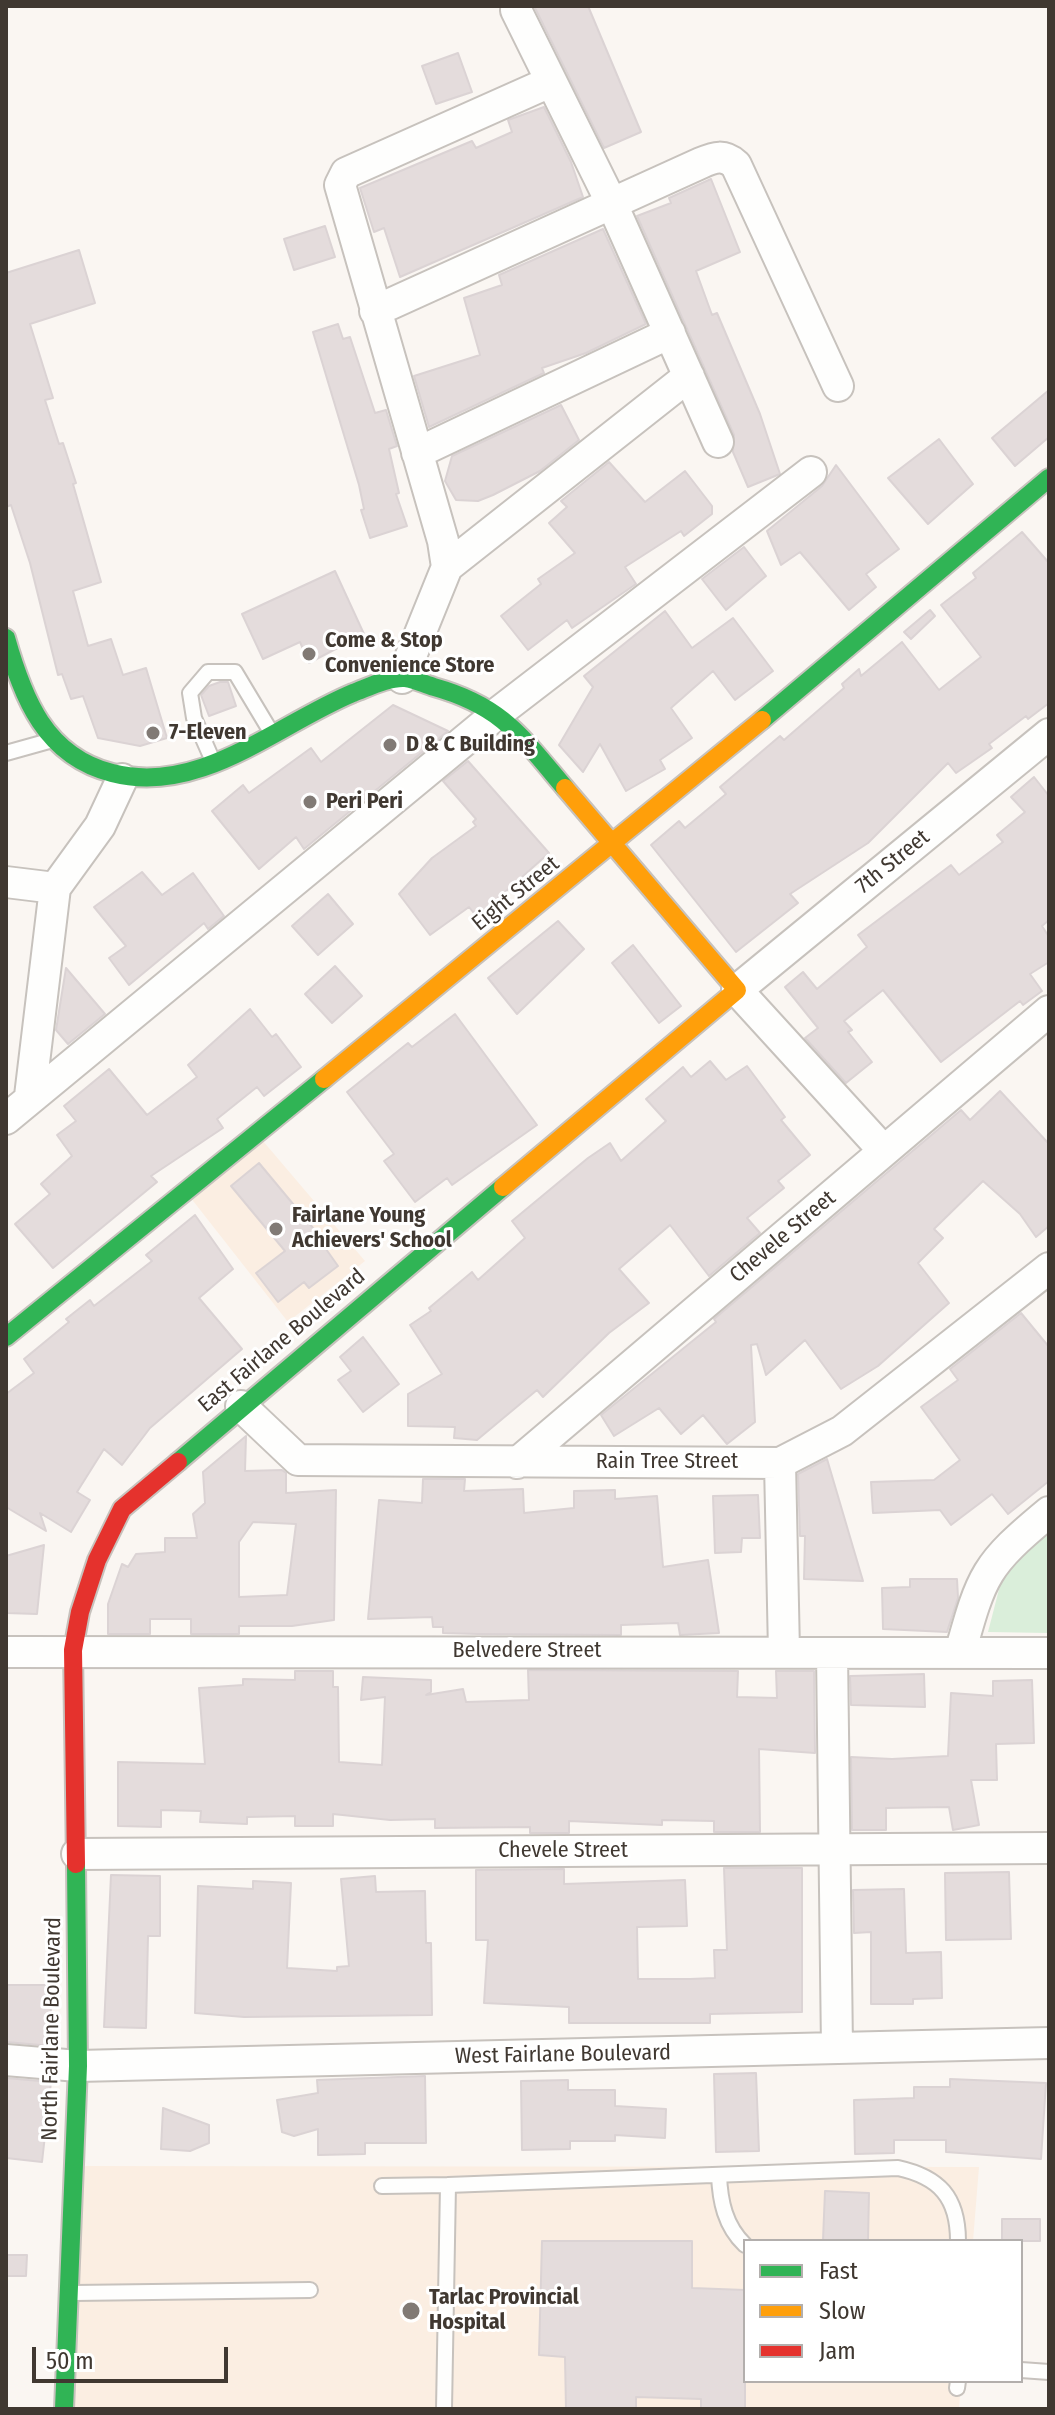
<!DOCTYPE html>
<style>
body{margin:0}
#map{position:relative;width:1055px;height:2415px;overflow:hidden;background:#faf6f2;font-family:"Fira Sans Condensed",sans-serif}
canvas{display:block}
.frame{position:absolute;inset:0;border:8px solid #403831;pointer-events:none}
.legend{position:absolute;left:743px;top:2239px;width:280px;height:144px;box-sizing:border-box;background:#fff;border:2px solid #b3afad;margin:0;padding:10px 14px;list-style:none;font-size:24px;color:#403831}
.legend li{display:flex;align-items:center;gap:16px;height:40px}
.legend b{width:40px;border:2px solid #b3afad}
.scale{position:absolute;left:32px;top:2347px;width:196px;height:36px;box-sizing:border-box;border:4px solid #403831;border-top:0;padding-left:10px;font-size:24px;line-height:28px;white-space:nowrap;color:#403831;-webkit-text-stroke:6px #fff;paint-order:stroke}
</style>
<div id="map">
<canvas width="1055" height="2415"></canvas>
<div class="frame"></div>
<ul class="legend">
<li><b style="height:10px;background:#30b455"></b>Fast</li>
<li><b style="height:10px;background:#ff9f0a"></b>Slow</li>
<li><b style="height:10px;background:#e5322d"></b>Jam</li>
</ul>
<div class="scale">50 m</div>
</div>
<script>
const g = document.querySelector('canvas').getContext('2d');
g.lineJoin = 'round';
function fillPath(path, color) {
  g.fillStyle = color;
  g.fill(path, 'evenodd');
}
function stroke(path, color, width, dash) {
  g.strokeStyle = color;
  g.lineWidth = width;
  g.lineCap = dash ? 'butt' : 'round';
  g.setLineDash(dash || []);
  g.stroke(path);
}
function write(font, color, halo, rows, align = 'center') {
  g.font = font + ' "Fira Sans Condensed",sans-serif';
  g.lineWidth = 6;
  g.setLineDash([]);
  g.textBaseline = 'middle';
  g.strokeStyle = halo;
  g.fillStyle = color;
  for (const [text, x, y, turn = 0] of rows) {
    g.save();
    g.translate(x, y);
    g.rotate((+turn || 0) * Math.PI / 180);
    g.textAlign = isNaN(turn) ? turn : align;
    if (halo) g.strokeText(text, 0, 0);
    g.fillText(text, 0, 0);
    g.restore();
  }
}
const built = new Path2D(`
 M263,1141L365,1261L288,1322L190,1197Z
 M83,2166L979,2167L973,2241H745V2381H961L959,2409H73Z`);
const green = new Path2D(`
 M1049,1532V1633L988,1632L1005,1566Z`);
const building = new Path2D(`
 M534,6H588L641,132L604,148Z
 M458,53L472,92L436,104L422,66Z
 M544,107L571,162L583,197L400,277L384,228L374,232L360,188L472,141L476,148L512,132L508,120Z
 M711,179L740,252L696,271L712,315L717,313L760,414L780,474L748,487L733,452L734,435L637,216L671,203L669,198Z
 M325,226L335,257L294,270L284,239Z
 M603,229L646,324L586,353L542,368L544,373L429,427L414,376L480,355L464,298L502,285L499,275Z
 M79,250L95,303L30,324L53,398L45,400L59,444L63,443L76,483L73,484L101,582L73,591L88,646L111,639L123,675L146,668L167,738L140,746L98,738L83,696L71,699L62,674L58,675L30,563L11,505L6,507V273Z
 M338,324L343,339L350,337L375,413L386,410L397,446L389,449L399,493L396,494L407,526L370,538L361,510L364,509L359,485L313,332Z
 M1049,390V437L1015,466L992,438Z
 M561,405L579,440L540,471L493,495L478,501L456,500L445,481L452,456Z
 M939,439L973,484L928,524L888,478Z
 M609,462L645,502L685,471L712,506V514L684,536L681,531L625,567L636,584L572,628L567,620L528,650L501,616L541,584L538,579L575,553L549,523L567,507L561,501Z
 M836,465L899,549L866,574L876,587L849,610L800,552L781,565L767,531L822,486Z
 M1022,532L1049,563V703L1028,719L1026,716L989,744L992,748L956,773L948,763L868,843L790,894L798,903L736,952L651,845L679,821L685,828L726,794L720,787L780,736L784,740L844,688L842,684L859,669L861,676L902,642L939,690L981,657L941,605L976,578L973,573Z
 M744,547L766,576L726,610L702,579Z
 M335,571L364,634L309,663L300,642L263,659L242,614Z
 M930,610L935,616L911,639L904,632Z
 M665,611L692,648L733,618L773,671L735,700L713,671L671,708L692,738L660,760L665,769L626,791L600,744L583,772L559,745L593,687L584,676Z
 M220,682H228L236,706L209,716L201,695L209,686Z
 M393,705L448,731L304,849L296,837L259,869L212,811L243,785L249,793L311,748L321,762Z
 M468,761L549,853L477,917L469,907L430,935L399,894L432,858L476,826L473,822L476,819L443,781Z
 M1034,777L1049,796V920L1042,926L1049,937V962L1030,974L1042,991L1023,1005L1020,1001L941,1062L883,990L844,1021L852,1030L848,1032L872,1062L846,1083L805,1038L818,1028L785,987L803,972L817,989L867,947L858,935L951,865L959,875L1003,842L997,835L1025,812L1011,797Z
 M142,872L162,895L193,873L224,916L208,929L204,923L129,985L109,958L126,946L94,907Z
 M328,894L353,924L318,955L292,926Z
 M558,921L584,949L517,1014L488,978Z
 M633,945L681,1006L659,1023L612,963Z
 M335,966L362,996L332,1023L305,994Z
 M66,968L105,1014L68,1044L56,1030Z
 M250,1009L272,1037L276,1034L301,1067L264,1096L257,1087L217,1119L223,1128L151,1176L157,1182L53,1268L15,1224L50,1194L41,1184L72,1156L57,1135L76,1121L64,1106L109,1069L147,1115L197,1077L188,1065Z
 M455,1014L537,1125L452,1185L447,1178L415,1202L384,1161L394,1154L347,1092L408,1043L412,1047Z
 M710,1061L726,1080L747,1066L785,1117L781,1120L810,1155L778,1181L784,1188L747,1218L760,1233L709,1276L670,1225L619,1269L649,1303L609,1333L543,1397L537,1390L477,1440L454,1438L455,1427L408,1426V1394L442,1374L410,1325L431,1311L429,1308L472,1272L478,1280L525,1238L512,1221L588,1158L610,1143L621,1161L666,1121L646,1099L683,1067L691,1077Z
 M1000,1091L1049,1144V1226L1036,1237L1020,1214L983,1181L934,1229L943,1238L918,1263L949,1303L878,1366L841,1389L805,1340L766,1375L757,1344L751,1345L755,1422L727,1444L703,1415L681,1434L659,1408L614,1436L601,1415L716,1322L714,1319L961,1110L970,1120Z
 M259,1163L323,1240L321,1242L338,1266L309,1288L304,1282L278,1302L256,1273L285,1251L231,1186Z
 M195,1215L233,1269L199,1298L242,1349L150,1428L122,1465L104,1449L77,1492L90,1500L71,1532L40,1513L46,1531L6,1507V1394L34,1373L24,1359L69,1322L66,1319L90,1300L94,1306L152,1261L146,1255Z
 M1021,1313L1049,1347V1481L1008,1514L992,1494L951,1525L940,1510L873,1513L871,1482L934,1480L960,1460L921,1407L958,1380L950,1369Z
 M363,1337L399,1384L363,1412L338,1380L351,1371L340,1357Z
 M246,1436L245,1471L282,1470L286,1473V1493L336,1490L334,1620L292,1626H239V1634H191V1619H150V1634H108V1604L122,1564L128,1567L136,1554L165,1552V1538H197L193,1514L205,1503L203,1472ZM253,1522L296,1524L287,1595L239,1597V1542Z
 M827,1459L863,1581L804,1579L805,1536H800L798,1474Z
 M423,1479H465L464,1491L523,1489L524,1513L574,1508V1491L615,1490V1499L657,1496L663,1567L708,1560L719,1633L680,1635L678,1623L621,1625V1635L478,1634L443,1633V1627H433L432,1617L368,1619L379,1500L422,1503Z
 M758,1495L760,1538H742L741,1552L715,1553L713,1496Z
 M44,1545L37,1614L6,1613V1556Z
 M910,1579H957L958,1598L947,1632L883,1629L882,1588L910,1587Z
 M528,1670L738,1671L737,1697L777,1698L776,1671H814L815,1753L759,1749L760,1832H714V1821L662,1820V1825L569,1821V1833H530V1827L435,1828V1819L390,1820L333,1814V1826H295V1816L247,1817V1824L200,1822L201,1811L161,1810V1827L118,1826V1762L205,1764L199,1688L243,1685V1679L295,1680V1671H333V1687H338L339,1762L382,1765L385,1697L361,1700L363,1677L431,1680V1692L426,1695L463,1689L466,1702L529,1700Z
 M924,1674L925,1707L851,1705L850,1676Z
 M1032,1680L1034,1743L996,1744L997,1780H971L979,1825L953,1830L949,1807L886,1808V1830H852L851,1757L892,1759L948,1756L951,1693L993,1696V1681Z
 M724,1868H802V2012L710,2014V2023H569V2007L484,2003L488,1940H476V1870L564,1869V1884L685,1880L687,1926L637,1927L638,1979H690L715,1978L714,1950H727Z
 M1009,1872L1011,1939L946,1940L945,1873Z
 M111,1875L160,1876V1936H148L146,2028L104,2027Z
 M375,1876L376,1892L425,1891L426,1943H431L432,2015L244,2017L195,2013L198,1886L253,1889V1881L291,1883L287,1968L337,1971V1967L349,1966L341,1879Z
 M904,1889L906,1953L941,1952L942,1998L913,1999V2004H871V1932L854,1933L853,1890Z
 M6,1985H50L52,2046L6,2042Z
 M756,2073L759,2151L716,2152L714,2074Z
 M425,2076L426,2143H365V2154L318,2155V2129L294,2136L282,2132L277,2100L318,2093L317,2080Z
 M6,2078L51,2082L42,2162L6,2158Z
 M950,2079L1046,2083L1041,2159L946,2152V2140H894V2153L855,2154L854,2100L914,2098V2087H950Z
 M568,2080V2090H615V2106L666,2109L665,2138L615,2135V2141H570V2149L522,2150L521,2081Z
 M163,2108L209,2125V2143L190,2151L161,2149Z
 M825,2191L869,2193L868,2241L823,2240Z
 M1002,2219H1040V2241H1002Z
 M542,2241H692V2288L745,2290V2409H701V2399L636,2397V2409H566L565,2357L539,2355Z
 M6,2255H27L26,2276H6Z`);
const lane = new Path2D(`
 M6,753L49,741
 M212,759L194,718L190,693L208,672H235L271,732
 M719,2175C720,2201 725,2226 745,2245
 M382,2186L448,2185
 M74,2293L310,2290
 M1021,2370L1049,2372
 M957,2388L958,2381
 M444,2409L448,2185L898,2168C939,2177 958,2197 958,2241`);
const street = new Path2D(`
 M516,10L612,204L718,442
 M375,311L701,163C715,157 724,154 736,165L838,386
 M417,453L670,333
 M447,567L689,376
 M402,678L447,567L443,541L340,185L346,173L550,82
 M6,882L55,888
 M30,1096L55,888L100,826L122,779
 M6,1119L499,712L811,472
 M884,1151L737,990L1049,734
 M241,1406L298,1460L780,1463L842,1431L1049,1268
 M517,1463L1049,1011
 M780,1463L784,1652
 M6,1652L1049,1653
 M832,1653L837,2048
 M960,1653C982,1574 985,1565 1049,1512
 M77,1854L1049,1848
 M6,2060L78,2066L1049,2043`);
const fast = new Path2D(`
 M6,638C23,698 45,756 112,773C200,796 276,725 353,693C369,687 388,677 405,678C415,679 424,684 434,687C502,706 521,736 565,788
 M762,720L1049,478
 M6,1337L324,1079
 M178,1462L503,1187
 M64,2409L78,2066L76,1864`);
const slow = new Path2D(`
 M324,1079L762,720
 M503,1187L737,990L565,788`);
const jam = new Path2D(`
 M76,1864L73,1650L80,1612L97,1560L122,1509L178,1462`);
const markers = [
 [309,654,8,"#817a75"],
 [153,733,8,"#817a75"],
 [390,745,8,"#817a75"],
 [310,802,8,"#817a75"],
 [276,1229,8,"#817a75"],
 [411,2311,10,"#817a75"]
];
const poiNames = [
 ["Come & Stop",325,641],
 ["Convenience Store",325,666],
 ["7-Eleven",169,733],
 ["D & C Building",406,745],
 ["Peri Peri",326,802],
 ["Fairlane Young",292,1216],
 ["Achievers' School",292,1241],
 ["Tarlac Provincial",429,2298],
 ["Hospital",429,2323]
];
const streetNames = [
 ["7th Street",893,862,-39],
 ["Eight Street",516,894,-39],
 ["Chevele Street",783,1237,-40],
 ["East Fairlane Boulevard",282,1341,-40],
 ["Rain Tree Street",667,1462],
 ["Belvedere Street",527,1651],
 ["Chevele Street",563,1851],
 ["North Fairlane Boulevard",52,2029,-89],
 ["West Fairlane Boulevard",563,2055,-1]
];
fillPath(built, '#fbeee2');
fillPath(green, '#daeeda');
fillPath(building, '#e4dcdc');
stroke(building, '#dbd3d4', 2);
stroke(lane, '#c7c2bd', 18);
stroke(street, '#c7c2bd', 34);
stroke(fast, '#c7c2bd', 22);
stroke(slow, '#c7c2bd', 22);
stroke(jam, '#c7c2bd', 22);
stroke(lane, '#fefefd', 14);
stroke(street, '#fefefd', 30);
stroke(fast, '#30b455', 18);
stroke(slow, '#ff9f0a', 18);
stroke(jam, '#e5322d', 18);
for (const [x, y, r, color] of markers) {
  const dot = new Path2D();
  dot.arc(x, y, r, 0, 2 * Math.PI);
  g.fillStyle = color;
  g.fill(dot);
  stroke(dot, '#fff', 3);
}
write('bold 22px', '#403831', '#fff', poiNames, 'left');
write('22px', '#403831', '#fff', streetNames);
</script>
